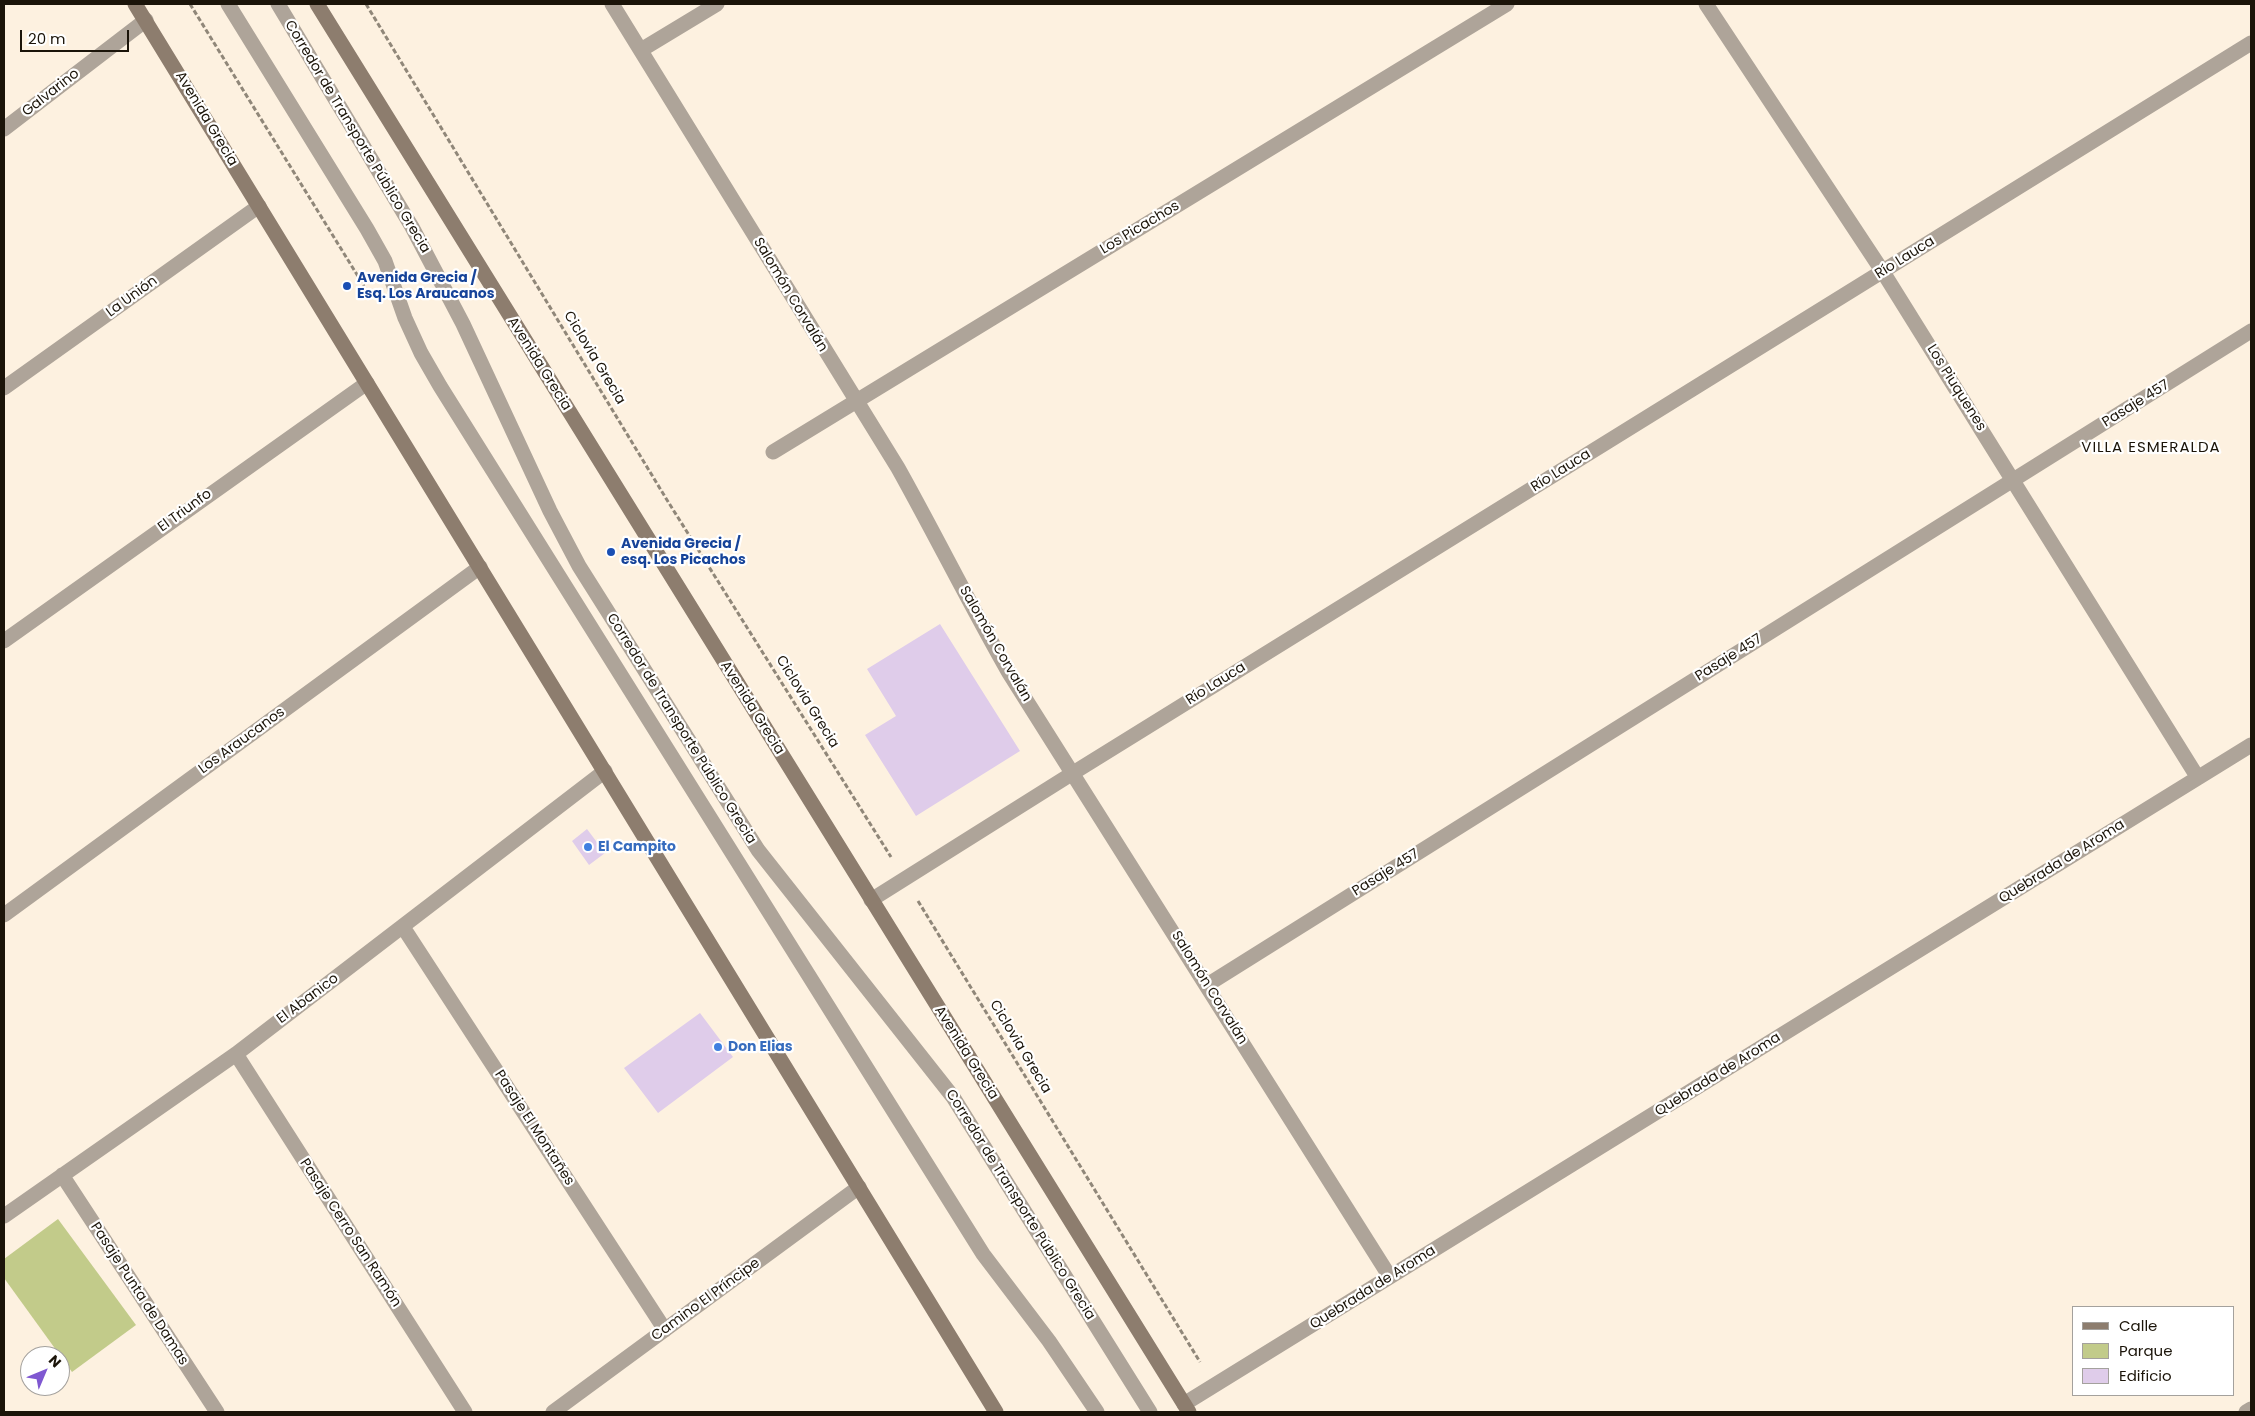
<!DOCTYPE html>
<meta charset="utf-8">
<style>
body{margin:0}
#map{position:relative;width:2255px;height:1416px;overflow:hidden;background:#fdf1e0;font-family:Poppins,sans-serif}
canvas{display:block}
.frame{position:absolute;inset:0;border:5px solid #1b1409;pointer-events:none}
.legend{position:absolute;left:2072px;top:1306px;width:162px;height:90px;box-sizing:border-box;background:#fff;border:1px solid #a4a19d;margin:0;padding:6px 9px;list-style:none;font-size:15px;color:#1b1409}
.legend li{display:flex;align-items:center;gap:10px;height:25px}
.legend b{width:25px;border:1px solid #a4a19d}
.north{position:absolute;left:20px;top:1346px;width:50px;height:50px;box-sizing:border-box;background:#fff;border:1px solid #a4a19d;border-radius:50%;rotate:45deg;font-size:14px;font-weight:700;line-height:20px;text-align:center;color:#1b1409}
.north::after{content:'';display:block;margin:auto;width:18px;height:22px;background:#7f58d1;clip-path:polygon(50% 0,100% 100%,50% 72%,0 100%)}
.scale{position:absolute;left:20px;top:30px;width:109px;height:22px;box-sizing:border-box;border:2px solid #1b1409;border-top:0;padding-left:6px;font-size:15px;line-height:18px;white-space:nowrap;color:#1b1409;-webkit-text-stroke:4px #fff;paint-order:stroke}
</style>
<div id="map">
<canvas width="2255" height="1416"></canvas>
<div class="frame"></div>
<ul class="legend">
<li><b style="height:6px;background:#8d7d6e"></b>Calle</li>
<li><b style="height:14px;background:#c2cb8a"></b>Parque</li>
<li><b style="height:14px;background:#dfccea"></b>Edificio</li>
</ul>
<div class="north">N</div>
<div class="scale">20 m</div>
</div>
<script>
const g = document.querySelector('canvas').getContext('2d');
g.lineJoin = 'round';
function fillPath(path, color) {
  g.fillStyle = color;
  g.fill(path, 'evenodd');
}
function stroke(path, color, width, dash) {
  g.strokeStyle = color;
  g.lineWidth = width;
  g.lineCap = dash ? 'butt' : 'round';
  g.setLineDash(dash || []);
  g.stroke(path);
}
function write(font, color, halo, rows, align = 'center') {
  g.font = font + ' Poppins,sans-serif';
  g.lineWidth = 4.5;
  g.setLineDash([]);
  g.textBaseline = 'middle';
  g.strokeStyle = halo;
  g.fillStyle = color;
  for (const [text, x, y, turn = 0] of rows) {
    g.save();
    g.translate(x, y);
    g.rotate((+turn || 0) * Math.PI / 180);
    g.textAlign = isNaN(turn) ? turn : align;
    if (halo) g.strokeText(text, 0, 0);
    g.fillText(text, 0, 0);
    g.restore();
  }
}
const green = new Path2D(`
 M58,1219L136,1325L72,1372L4,1278V1259Z`);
const building = new Path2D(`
 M940,624L1020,751L916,816L865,735L896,716L867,669Z
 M587,829L605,853L589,865L572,841Z
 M700,1013L733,1057L658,1113L624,1068Z`);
const path = new Path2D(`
 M190,4L364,286
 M366,4L667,500L891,857
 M918,901L1200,1362`);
const lane = new Path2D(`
 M228,4L367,229L385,261L405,318L421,353L440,386L983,1254L1049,1341L1097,1412
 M278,4L412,227L463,324L550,511L579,566L758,850L953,1097L1150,1412`);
const street = new Path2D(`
 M612,4L898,468C936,536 970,605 1009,673L1390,1277
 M1706,4L1883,272L2198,778
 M641,50L717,4
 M4,129L146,20
 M4,388L259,206
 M773,452L1507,4
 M4,641L367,383
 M871,900L1073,773L2251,43
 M4,915L480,567
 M403,927L665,1330
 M1207,985L2251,331
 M236,1054L465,1412
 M62,1175L217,1412
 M4,1216L236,1054L605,771
 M1184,1404L2251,745
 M553,1412L859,1187
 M2246,1412L2251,1409`);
const secondary = new Path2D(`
 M135,4L996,1412
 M317,4L1189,1412`);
const markers = [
 [347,286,5,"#1a4fb4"],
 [611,552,5,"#1a4fb4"],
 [588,847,5,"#3f7fe0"],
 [718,1047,5,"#3f7fe0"]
];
const streetNames = [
 ["Galvarino",51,93,-38],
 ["Avenida Grecia",206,119,59],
 ["Corredor de Transporte Público Grecia",357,137,59],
 ["Los Picachos",1140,228,-31],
 ["Río Lauca",1905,258,-32],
 ["Salomón Corvalán",790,295,59],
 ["La Unión",132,297,-36],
 ["Ciclovia Grecia",594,358,59],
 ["Avenida Grecia",539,364,58],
 ["Los Piuquenes",1956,388,58],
 ["Pasaje 457",2136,404,-32],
 ["Río Lauca",1561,471,-32],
 ["El Triunfo",185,511,-36],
 ["Salomón Corvalán",995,644,60],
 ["Pasaje 457",1729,658,-32],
 ["Río Lauca",1216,684,-32],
 ["Ciclovia Grecia",807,702,58],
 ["Avenida Grecia",752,708,58],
 ["Corredor de Transporte Público Grecia",681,729,58],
 ["Los Araucanos",242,741,-36],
 ["Quebrada de Aroma",2062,862,-32],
 ["Pasaje 457",1386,873,-32],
 ["Salomón Corvalán",1209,988,58],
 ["El Abanico",308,999,-37],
 ["Ciclovia Grecia",1020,1047,59],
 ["Avenida Grecia",966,1053,58],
 ["Quebrada de Aroma",1718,1075,-32],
 ["Pasaje El Montañes",534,1128,57],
 ["Corredor de Transporte Público Grecia",1020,1205,58],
 ["Pasaje Cerro San Ramón",350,1233,57],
 ["Quebrada de Aroma",1373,1288,-32],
 ["Pasaje Punta de Damas",139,1294,57],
 ["Camino El Príncipe",706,1300,-36]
];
const transitNames = [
 ["Avenida Grecia /",357,278],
 ["Esq. Los Araucanos",357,294],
 ["Avenida Grecia /",621,544],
 ["esq. Los Picachos",621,560]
];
const shopNames = [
 ["El Campito",598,847],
 ["Don Elias",728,1047]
];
const neighbourhoodNames = [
 ["VILLA ESMERALDA",2151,448]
];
fillPath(green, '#c2cb8a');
fillPath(building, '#dfccea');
stroke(path, '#908779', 3, [5, 2.5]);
stroke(lane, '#aea499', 15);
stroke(street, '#aea499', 15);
stroke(secondary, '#8d7d6e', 15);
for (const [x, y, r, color] of markers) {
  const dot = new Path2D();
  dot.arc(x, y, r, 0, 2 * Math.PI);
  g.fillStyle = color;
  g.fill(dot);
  stroke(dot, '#fff', 2);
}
write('14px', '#1b1409', '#fff', streetNames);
write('bold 14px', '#164399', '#fff', transitNames, 'left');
write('bold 14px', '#366cbe', '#fff', shopNames, 'left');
g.letterSpacing = '1px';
write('15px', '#1b1409', '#fff', neighbourhoodNames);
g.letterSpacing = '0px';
</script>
